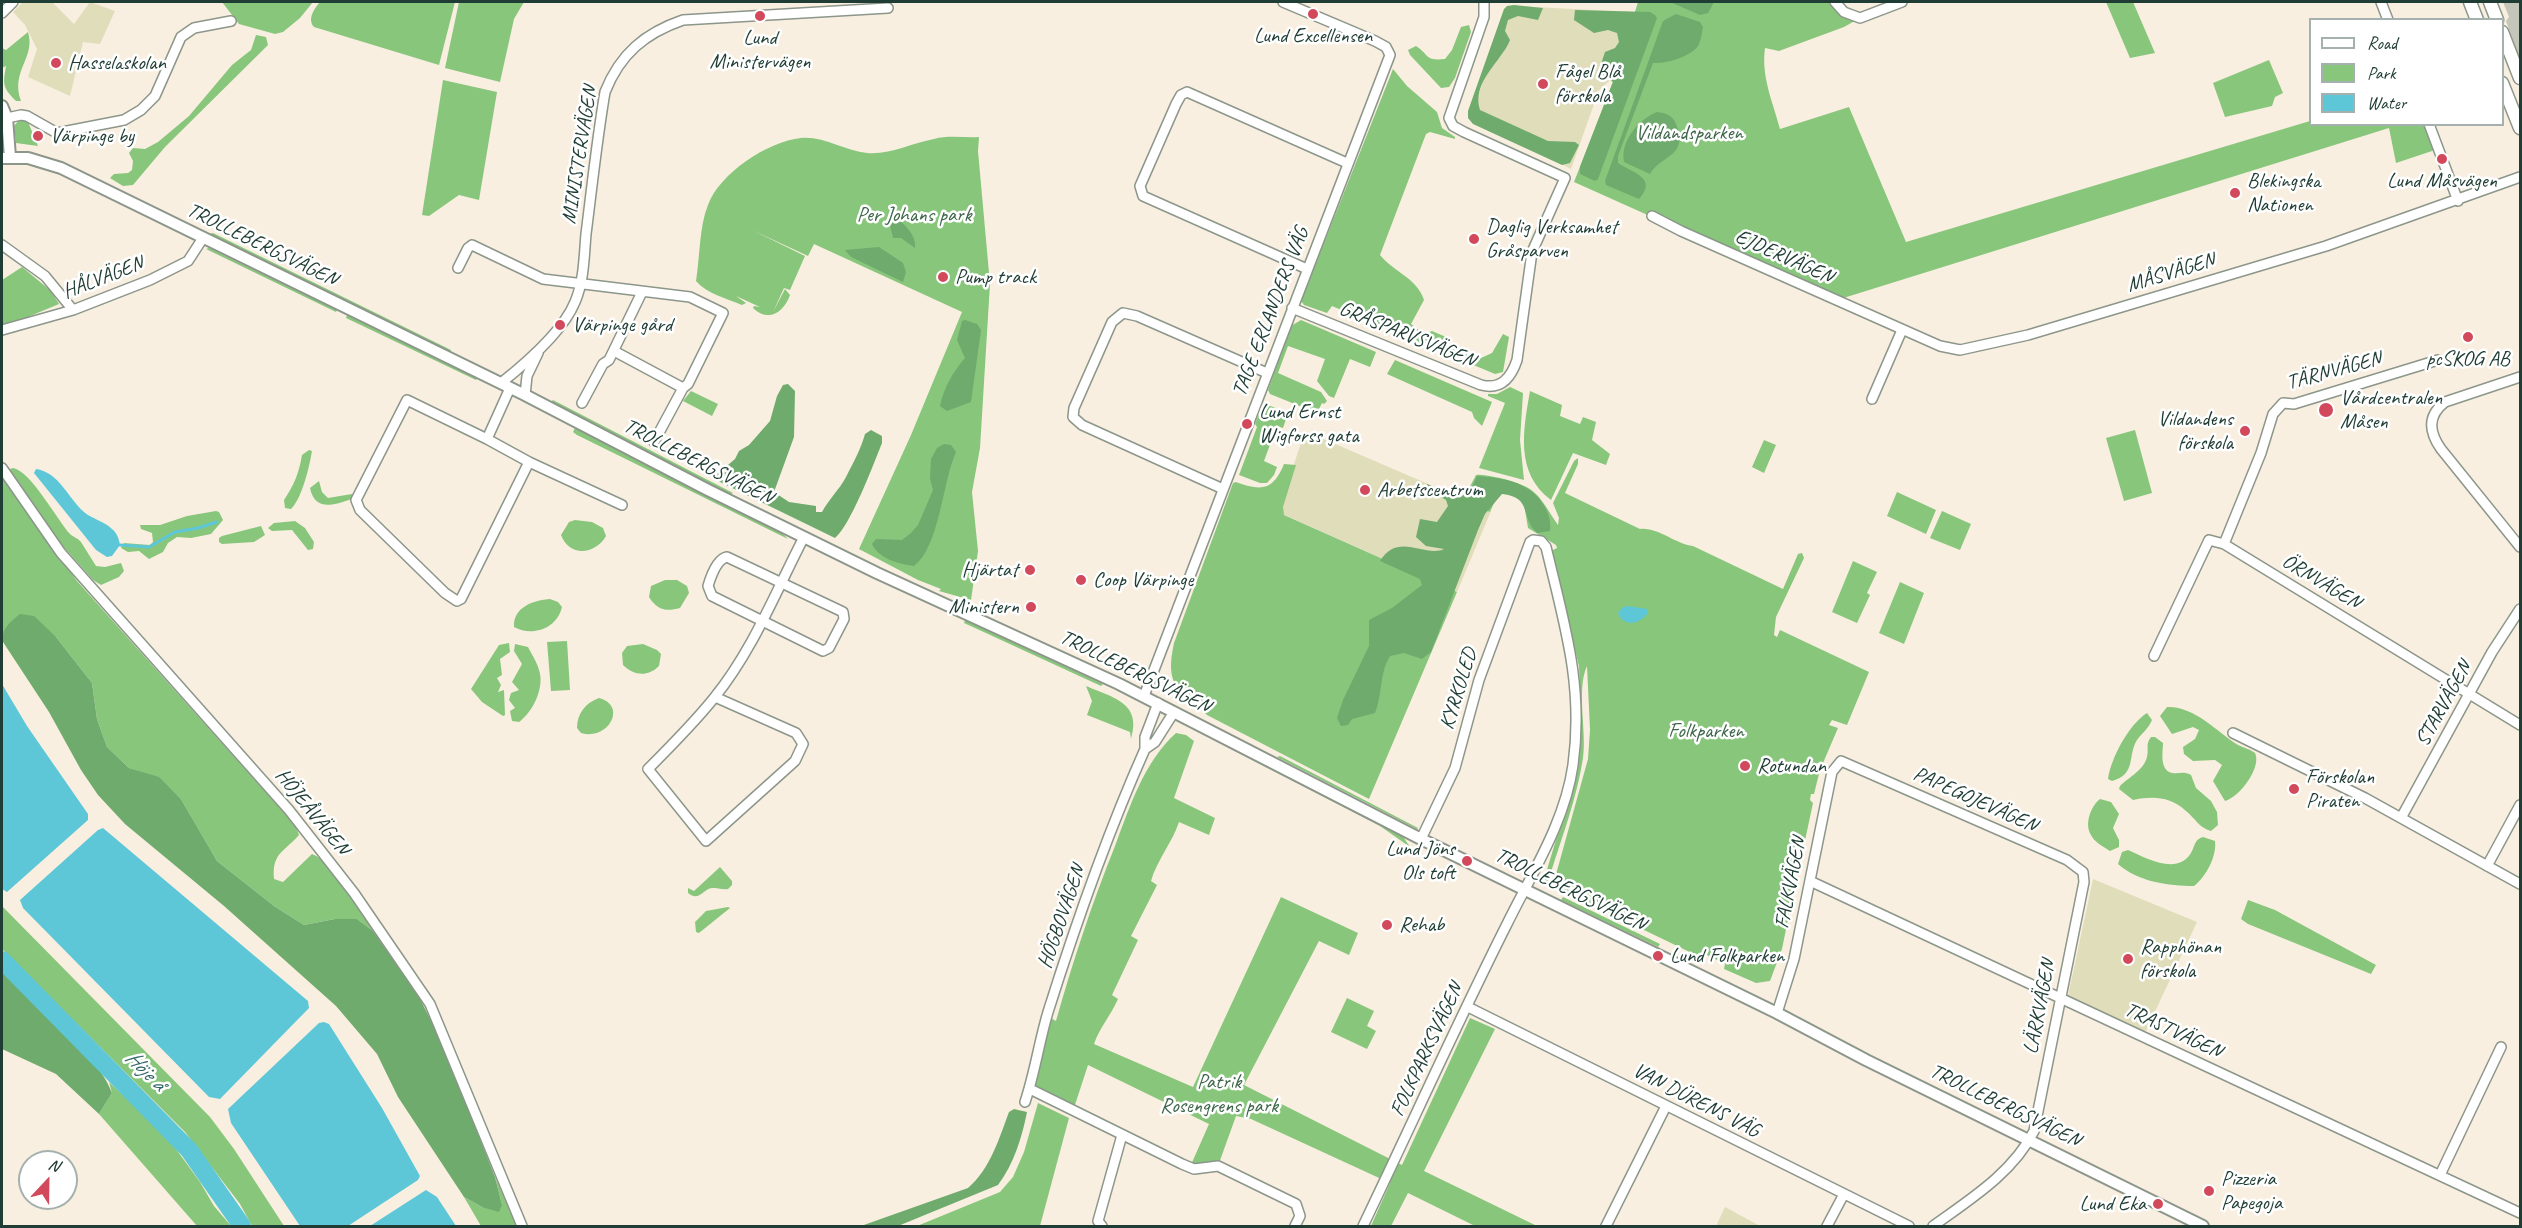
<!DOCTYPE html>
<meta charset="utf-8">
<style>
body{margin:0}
#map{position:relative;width:2522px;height:1228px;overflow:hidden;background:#f9efe0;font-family:Caveat,sans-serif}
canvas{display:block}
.frame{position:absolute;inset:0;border:3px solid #1f3d34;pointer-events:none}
.legend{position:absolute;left:2309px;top:18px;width:195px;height:108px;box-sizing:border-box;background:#fff;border:2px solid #a5b1ae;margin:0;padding:8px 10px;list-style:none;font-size:18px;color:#1f3d34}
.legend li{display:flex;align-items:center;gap:12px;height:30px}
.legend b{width:30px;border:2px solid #a5b1ae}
.north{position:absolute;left:18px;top:1150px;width:60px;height:60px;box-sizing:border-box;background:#fff;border:2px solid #a5b1ae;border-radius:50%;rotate:22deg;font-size:16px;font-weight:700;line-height:24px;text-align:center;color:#1f3d34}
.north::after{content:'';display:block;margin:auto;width:21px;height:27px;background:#d1495b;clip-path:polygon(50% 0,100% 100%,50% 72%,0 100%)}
</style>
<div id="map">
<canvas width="2522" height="1228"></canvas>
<div class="frame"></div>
<ul class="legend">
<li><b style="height:8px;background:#fff"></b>Road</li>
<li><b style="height:16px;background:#88c67c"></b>Park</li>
<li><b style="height:16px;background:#5dc7d8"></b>Water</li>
</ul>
<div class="north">N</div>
</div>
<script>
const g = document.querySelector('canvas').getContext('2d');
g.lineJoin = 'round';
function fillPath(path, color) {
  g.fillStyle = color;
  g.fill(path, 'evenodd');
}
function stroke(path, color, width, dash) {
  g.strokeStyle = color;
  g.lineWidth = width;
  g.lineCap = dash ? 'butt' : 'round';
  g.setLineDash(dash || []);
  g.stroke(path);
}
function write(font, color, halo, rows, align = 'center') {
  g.font = font + ' Caveat,sans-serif';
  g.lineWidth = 5;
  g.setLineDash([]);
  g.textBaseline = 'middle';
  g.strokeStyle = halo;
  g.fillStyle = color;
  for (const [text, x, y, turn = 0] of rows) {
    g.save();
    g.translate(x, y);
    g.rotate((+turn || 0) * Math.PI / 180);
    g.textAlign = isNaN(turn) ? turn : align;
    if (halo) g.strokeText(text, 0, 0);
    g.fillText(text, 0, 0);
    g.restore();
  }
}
const built = new Path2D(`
 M23,2H52L74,24L90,2L115,11L100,44L83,42L70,96L28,77L37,49L25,25L13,12Z
 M1514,6L1634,12L1614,77L1599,90L1571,169L1471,119L1505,12Z
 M1305,431L1491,511L1457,592L1278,512Z
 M2093,879L2197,922L2145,1033L2068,996Z
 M1725,1207L1760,1226H1716Z`);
const industrial = new Path2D(`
 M2503,2H2520V60L2506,21L2509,17Z`);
const green = new Path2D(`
 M222,2H313L300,18L283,32L275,34L239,24Z
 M320,2H455L439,65L314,27C307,19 314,9 320,2Z
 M459,2H524L514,19L500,82L445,68Z
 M1638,2H1835L1860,18L1844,27L1779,51L1765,48C1761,77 1773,102 1780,129L1849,107L1906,242L2310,121V124L2429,125L2438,149L2396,163L2389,128L1837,300L1574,182L1614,79Z
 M2106,2H2133L2155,53L2130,58Z
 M1469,25L1471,32L1455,78L1449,87L1441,88L1410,55L1408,50L1416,46C1430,55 1424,61 1445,59L1452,50L1461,27Z
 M28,32C36,58 10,71 21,101H16C2,87 3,84 6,66L2,68V48L6,50Z
 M256,35L266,37L268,45L165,147L133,185L123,186L110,178L114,174L128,173L132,170L133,161L129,153L133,148L145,149L158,142L189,116L232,65L251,50Z
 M2269,60L2283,93L2275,97L2272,106L2225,117L2213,83Z
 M1393,69L1407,86L1437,112L1442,128L1455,137V139L1430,132L1426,134L1380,255C1395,273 1417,278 1424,300L1411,324L1424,334L1432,331L1446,337V345L1481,358L1492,353L1503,334L1509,337L1503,372L1495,374L1332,306L1327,313L1304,305L1301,301Z
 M443,80L497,92L479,200L459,195L429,216L422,215Z
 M19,120L28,122L38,146L16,143L14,126Z
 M979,137L978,151L990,284L980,448L972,492L978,551L971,600L939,591L941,589L918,580L859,549L911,435L962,312L814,244L808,256L752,230L805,256L790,290L784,288L773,312L785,289L790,295C784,312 769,323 753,308L754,306L760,307L736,296L746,303L742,305C726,298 707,294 696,281C700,257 699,227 708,205C719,174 768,141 801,138C824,136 845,151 867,153C890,155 912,143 934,139C948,135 965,138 979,137Z
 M213,233L451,350L450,353L211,237L209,234Z
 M209,248L337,310L336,312L206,249Z
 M22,267L51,291L59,304L23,319L2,325V280Z
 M347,315L477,378L476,380L346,318Z
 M1301,320L1376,352L1370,367L1350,359L1334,398L1329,396L1317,381L1325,359L1288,346L1278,373L1321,392L1327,401L1324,404L1322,403L1317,413L1270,394L1268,390L1291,326Z
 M1395,360L1492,402L1482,426L1474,418L1472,412L1387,374Z
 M1510,387L1523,393L1520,440L1524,480L1479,468L1505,403L1488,396V394H1497Z
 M691,391L718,404L712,416L683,401Z
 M1530,391L1562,405L1560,416L1580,424L1583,417L1596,422L1592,440L1610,454L1606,465L1573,453L1551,500C1515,473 1523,431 1530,391Z
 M553,400L733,493L729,495L550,403Z
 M1268,405L1288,413L1283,428L1277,426L1264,461L1277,467L1274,475L1267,483H1260L1239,475L1257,427L1255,424L1262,406Z
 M575,428L781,532L788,539L577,435L573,432Z
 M2135,430L2152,493L2124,501L2106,438Z
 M1764,440L1776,445L1764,473L1752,467Z
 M309,450L312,451C309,468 302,498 291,509L285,508L284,500C294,485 299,473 302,455Z
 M1578,458V464L1565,493L1640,529C1658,527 1675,544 1693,546L1783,589L1798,554L1802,553L1804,558L1776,617L1774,635L1777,637L1780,630L1869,672L1847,725L1832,720L1829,725L1838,728L1823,763H1817L1816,768L1820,770L1814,794H1811L1810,800L1813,803L1800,864L1798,872L1794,876L1796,880L1782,949L1770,981L1756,983L1724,969L1725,964L1703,953L1700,957L1559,889L1555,878L1588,759L1590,730L1587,666C1576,690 1587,731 1583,758C1577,798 1562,837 1550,875L1547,883H1543L1577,770L1581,719L1579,666L1551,551L1557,548L1556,545L1528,528L1523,498L1500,489L1490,512L1463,500L1476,475C1484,474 1492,477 1500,478C1539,488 1537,494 1558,525L1559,518L1553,503L1574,461Z
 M1284,464L1296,465L1283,507L1284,515L1457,592L1369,799L1207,715C1176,689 1165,684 1174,643L1233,483L1236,482C1261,491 1273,491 1284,464Z
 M13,468C30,470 58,521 70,534C73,537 78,538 81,542C86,550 91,558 96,566L105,567L121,563L124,571L119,577L101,585L93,580C68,551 22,504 10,469Z
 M2,477L77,581L296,826L299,835C283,853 272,853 274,879L283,882L312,854C335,863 355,901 369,921L373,931L357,919H335L304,925L274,906L217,861L181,799L159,778L129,768L107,747L97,719L92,683L56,637L2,634L3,642L2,639Z
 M319,481L322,492L328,498L352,494V499C334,505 315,512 310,488Z
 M1897,492L1936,510L1926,534L1887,516Z
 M216,511L219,512L223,520L211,534L191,538L177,537L168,543L163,552L149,559L139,551L128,552L121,548L124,543L150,545L153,542L152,533L141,529L140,525H160L187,516Z
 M1942,511L1971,524L1960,550L1930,538Z
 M575,520L592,522L603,528L606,536C595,555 569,557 561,535L569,522Z
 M295,521L305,528L314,542L313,549L308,550L292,530L272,531L268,528L274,523Z
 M261,526L265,535L254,542L222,544L219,542V538L222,536Z
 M1853,561L1877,572L1867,593L1870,595L1857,623L1832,612Z
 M665,580H677L687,586L689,593L680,608C666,612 657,610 649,597L651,586Z
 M1900,582L1924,593L1904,644L1879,633Z
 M550,599L558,602L562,607C557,629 532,637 514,627C513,607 534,600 550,599Z
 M965,620L1103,684L1101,686L975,628L964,623Z
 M567,641L570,690L551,691L547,642Z
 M509,643L510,652L500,659L502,675L497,678L501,685L498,692L504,690L505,715L503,716L482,702L471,689L499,645Z
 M515,644L528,647C532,655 537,662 539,670C545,687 533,712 519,722L512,721L510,711L515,708L509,700L511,693L519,690L512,682L522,664L514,651Z
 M643,644L657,650L661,654L659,666C648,677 634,676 623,665L622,653L627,646Z
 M1086,686C1114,698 1142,703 1131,739L1130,732L1087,715L1092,701Z
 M599,698C628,706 608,741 581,733L577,728C577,714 585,703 599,698Z
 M2167,707C2195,706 2217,732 2238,745C2244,748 2250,749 2255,753C2262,767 2240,797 2225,801L2213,781L2222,765L2215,760L2193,761L2184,754L2183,747L2195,739L2199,730L2193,727L2172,734L2160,716Z
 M2147,713L2152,720C2149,728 2142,733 2137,740C2127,756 2137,774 2112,781L2108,779C2111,758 2129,724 2147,713Z
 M1176,733L1186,735L1194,741L1174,798L1215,818L1209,835L1179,822C1172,843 1157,860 1151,881L1157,885L1131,936L1138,940L1112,995L1118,999C1111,1015 1100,1027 1094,1044L1193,1087L1281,897L1358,933L1349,955L1319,941L1244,1085L1402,1165L1470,1018L1495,1029L1424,1171L1537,1226H1475L1408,1193L1391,1226H1371L1390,1183L1251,1119L1236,1116L1218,1166L1190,1167L1209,1124L1088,1065L1073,1111L1030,1089L1047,1016L1056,1021C1073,961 1092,903 1115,846C1130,806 1144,762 1176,733Z
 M1200,733L1402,835L1410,847L1380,826Z
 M2151,737H2155L2163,743C2163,751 2159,770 2172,773C2179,774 2184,771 2191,775L2196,788L2211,801L2217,812L2218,825L2211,831C2199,828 2195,818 2186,811C2170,796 2152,796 2133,800L2119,789L2120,786C2129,777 2144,770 2147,757C2149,748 2145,745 2151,737Z
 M1280,756L1418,828L1417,829L1277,757Z
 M2100,799L2111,802L2119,814L2113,828L2119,840V847L2110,851C2104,847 2094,842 2091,835C2084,824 2091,806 2100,799Z
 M2203,837L2215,841C2217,856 2206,877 2194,886C2169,886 2138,882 2118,864L2122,852L2128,850C2146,858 2179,877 2192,851C2195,845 2195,839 2203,837Z
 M720,867L732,881V885L728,889C722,890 720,888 714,888C703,887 700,903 688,893V888L694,891Z
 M1563,897L1660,944L1658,947L1561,900Z
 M2248,900L2275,910L2376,965L2371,974L2248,924L2241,919Z
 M2,906L210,1117L234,1149L284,1226H252L240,1204L185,1132L2,949Z
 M728,907L730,908L699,933L696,932L695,922L706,911Z
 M1347,998L1374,1011L1367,1026L1376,1031L1367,1049L1331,1032Z
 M109,1082L168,1138L200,1182L214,1206L231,1226H197L99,1114L112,1093Z
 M1038,1103L1069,1118L1040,1226H917L1000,1192L1013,1177L1024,1152Z
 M495,1177L517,1226H481L464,1197L482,1207L502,1205Z`);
const forest = new Path2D(`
 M1670,2H1714L1708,13L1700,15Z
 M1514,5L1543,8L1538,20L1518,16L1508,20L1505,31L1510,40C1502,61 1471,82 1480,110L1548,141L1575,142L1579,145L1570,163L1562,165L1473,124L1468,118V111L1504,9L1507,6Z
 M1575,10L1650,12L1655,15L1657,18L1598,179L1595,181L1580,174V167L1613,82L1601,74L1600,67L1605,52L1615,48L1619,42L1617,33L1608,30L1594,33L1574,20Z
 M1676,14L1700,22L1703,27C1702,33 1701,41 1698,46C1690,57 1665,64 1653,63L1618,156V163C1633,173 1658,178 1639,199L1606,185L1605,181L1663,21Z
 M1657,112C1665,113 1673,115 1676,124C1689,157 1662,154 1650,174L1624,162C1620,141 1639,119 1657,112Z
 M890,215C902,220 917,235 915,248L901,238H893L889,221Z
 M879,247L903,263L906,272L903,282L851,257L845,250Z
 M965,320L977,324L981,330L971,402L947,411L940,406C944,387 953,372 965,358L957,340L962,321Z
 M788,384L795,391L794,437L774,492L789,502L816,506V512H822C829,499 839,490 846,477C853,463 861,449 865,434L871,430L882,436V443C874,463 850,527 835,538L720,482L715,476L735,459L739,451L749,445L770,421L777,396L783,385Z
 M944,444L951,445L956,452C942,483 940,546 914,566C899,564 879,559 872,544L876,539L902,540L911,533L918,525L933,490L930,479L931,459L937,448Z
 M1477,476C1491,477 1511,479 1523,486C1540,494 1553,514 1550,531L1537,533C1520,518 1533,497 1502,494L1485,514L1478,530L1431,652L1422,659L1404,653L1390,656C1379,674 1383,693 1375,713L1352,719L1348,725L1341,726L1337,718L1343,700L1369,646V620L1392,608L1422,585L1420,579L1380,561C1398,531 1425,558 1444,549L1426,546L1416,537L1420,519L1437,522L1448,506L1446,500L1426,488L1427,484L1461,497L1472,487Z
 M20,614L34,616L56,637L92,683L97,719L107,747L129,768L159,777L181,799L217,861L274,906L304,925L335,919H357L373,931L418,995L440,1038L495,1177L502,1205L499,1212L482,1207L464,1197L398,1097L377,1054L336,1006L224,906L125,824L98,795L81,770L49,712L3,642C1,629 10,622 20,614Z
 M2,968C30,997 101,1058 112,1093L99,1114L56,1074L2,1049Z
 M1014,1109L1027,1112C1022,1137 1014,1164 998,1185L898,1226H861L968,1188C990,1169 999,1139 1009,1112Z`);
const water = new Path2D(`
 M36,469C59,472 68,498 84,512C92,519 104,521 112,529C117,533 119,539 120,545L112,556L107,557L96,550L34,473Z
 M1627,606L1647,609L1648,613C1640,624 1624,628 1618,613L1622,608Z
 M2,684L27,726L88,814V820L7,892L2,889Z
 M103,828L308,1001L309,1008L220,1099L209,1097L23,908L20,900L98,830Z
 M324,1022L329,1024L382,1108L420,1176L418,1180L348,1226H300L231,1123L228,1109L319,1023Z
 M426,1190L437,1197L456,1226H370Z`);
const stream = new Path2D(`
 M120,545L149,547L175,532L198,528L217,522`);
const river = new Path2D(`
 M2,960L189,1150L242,1226`);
const minor = new Path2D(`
 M1835,2L1844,12L1860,18L1902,2
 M2381,2L2388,20
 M2,13L13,2
 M7,118L21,115L27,116L57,133L124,120L141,110L155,96L181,37L194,28L231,21
 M2429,124L2458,201
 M1652,216L1681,231L1940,346L1960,350L2028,335L2326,246L2520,177
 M2,245L45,276L73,310
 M458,268L468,248L472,245L543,279L690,297L723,313L688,384L683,388L654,442
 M1307,269L1143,196L1140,186L1176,104L1181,95L1187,92L1347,163
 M1292,308L1481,385C1501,390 1511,378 1517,360L1532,252L1565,178L1464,132L1453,126L1449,118L1484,17V2
 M2,330L73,310L150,280L188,261L203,238
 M614,351L683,388
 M2520,377L2445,402C2427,416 2429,432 2441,449L2520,547
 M501,383C525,364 563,331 575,302C584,281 584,257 586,234C592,187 597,139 605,92C620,54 645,33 683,20L888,8
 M510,388L487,439L407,400L356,500L360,510L445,593L457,601L461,599L529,462L622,505
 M525,395L527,376L538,353
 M1872,399L1902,330
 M582,403L603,364L609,360L642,292
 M487,439L529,462
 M2,468L61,553L289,810L354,893L430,1004L522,1226
 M1223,489L1082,425L1073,417L1074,408L1112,322L1123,313L1137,316L1267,373
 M2224,544L2261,453L2273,414L2283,403L2294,404L2438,360
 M727,557L843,612L844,619L829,648L823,651L712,596L708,586C711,576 717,559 727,557Z
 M2154,656L2209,540L2224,544L2520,725
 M1144,696L1390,55L1386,47L1375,41L1283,2
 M715,697L796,733L803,744L795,761L706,841L648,769C671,746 694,723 714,698C753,650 776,591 804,537
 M1158,703L1145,737V749L1155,742L1174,712
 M2233,733L2365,798L2520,884
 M2401,818L2492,652L2520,609
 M2487,866L2520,805
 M1810,881L2520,1213
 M1468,1007L1909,1226
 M1777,1013L1794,959L1832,772L1841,761L2067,860L2083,872L2084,882L2034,1131C2013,1173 1969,1200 1933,1226
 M1030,1089L1182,1164L1194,1169L1218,1166L1296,1204L1300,1216L1295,1226
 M1025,1102C1035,1072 1039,1042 1048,1012C1076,923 1107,834 1145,749
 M2440,1175L2501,1047
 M1102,1226L1098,1221L1122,1135
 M1363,1226C1411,1126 1457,1023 1507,924C1532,873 1565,822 1573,765C1584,685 1564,623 1546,547L1541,541L1533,540L1530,542L1479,680L1455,768L1421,839
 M1606,1226L1666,1106
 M1827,1226L1844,1194`);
const tertiary = new Path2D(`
 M2,106L7,118L10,157
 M2,158H28L61,168L525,395L708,490L877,573L1119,684L1421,839L1777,1013L1866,1060L2203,1226`);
const secondary = new Path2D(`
 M2470,2L2477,20
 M2490,2L2497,20
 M2502,32L2520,78
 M2502,83L2520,128`);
const markers = [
 [1313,14,6,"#d1495b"],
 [760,16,6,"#d1495b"],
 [56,63,6,"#d1495b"],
 [1543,84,6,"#d1495b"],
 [38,136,6,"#d1495b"],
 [2442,159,6,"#d1495b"],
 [2235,193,6,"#d1495b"],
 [1474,239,6,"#d1495b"],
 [943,277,6,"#d1495b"],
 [560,325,6,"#d1495b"],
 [2468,337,6,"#d1495b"],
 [2326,410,8,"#d1495b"],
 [1247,424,6,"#d1495b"],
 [2245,431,6,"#d1495b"],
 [1365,490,6,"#d1495b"],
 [1030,570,6,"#d1495b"],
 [1081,580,6,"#d1495b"],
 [1031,607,6,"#d1495b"],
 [1745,766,6,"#d1495b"],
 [2294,789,6,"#d1495b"],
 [1467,861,6,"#d1495b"],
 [1387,925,6,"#d1495b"],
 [1658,956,6,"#d1495b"],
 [2128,959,6,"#d1495b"],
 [2209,1191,6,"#d1495b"],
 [2158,1204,6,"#d1495b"]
];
const poiNames = [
 ["Lund Excellensen",1313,36,"center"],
 ["Lund",760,38,"center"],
 ["Ministervägen",760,62,"center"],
 ["Hasselaskolan",68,63],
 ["Fågel Blå",1555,72],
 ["förskola",1555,96],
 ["Värpinge by",50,136],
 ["Blekingska",2247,181],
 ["Nationen",2247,205],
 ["Lund Måsvägen",2442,181,"center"],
 ["Daglig Verksamhet",1486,227],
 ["Gråsparven",1486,251],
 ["Pump track",955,277],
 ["Värpinge gård",572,325],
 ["pcSKOG AB",2468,359,"center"],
 ["Vårdcentralen",2340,398],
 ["Måsen",2340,422],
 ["Lund Ernst",1259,412],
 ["Wigforss gata",1259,436],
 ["Vildandens",2233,419,"right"],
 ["förskola",2233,443,"right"],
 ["Arbetscentrum",1377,490],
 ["Hjärtat",1018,570,"right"],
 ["Coop Värpinge",1093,580],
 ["Ministern",1019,607,"right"],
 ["Rotundan",1757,766],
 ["Förskolan",2306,777],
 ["Piraten",2306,801],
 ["Lund Jöns",1455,849,"right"],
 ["Ols toft",1455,873,"right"],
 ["Rehab",1399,925],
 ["Rapphönan",2140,947],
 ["förskola",2140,971],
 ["Lund Folkparken",1670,956],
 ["Pizzeria",2221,1179],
 ["Papegoja",2221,1203],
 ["Lund Eka",2146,1204,"right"]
];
const parkNames = [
 ["Vildandsparken",1689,133],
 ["Per Johans park",914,215],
 ["Folkparken",1706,731],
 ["Patrik",1219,1082],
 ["Rosengrens park",1219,1106]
];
const streetNames = [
 ["MINISTERVÄGEN",580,155,-81],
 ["TROLLEBERGSVÄGEN",262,245,26],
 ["EJDERVÄGEN",1784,257,24],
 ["MÅSVÄGEN",2171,273,-17],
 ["HÅLVÄGEN",103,278,-21],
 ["TAGE ERLANDERS VÄG",1271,312,-69],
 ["GRÅSPARVSVÄGEN",1407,335,22],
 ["TÄRNVÄGEN",2334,371,-15],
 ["TROLLEBERGSVÄGEN",698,462,27],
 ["ÖRNVÄGEN",2321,582,31],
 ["TROLLEBERGSVÄGEN",1135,672,26],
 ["KYRKOLED",1459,689,-73],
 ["STARVÄGEN",2444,704,-61],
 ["PAPEGOJEVÄGEN",1975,800,24],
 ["HÖJEÅVÄGEN",312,812,51],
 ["FALKVÄGEN",1791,883,-79],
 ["TROLLEBERGSVÄGEN",1570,890,26],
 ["HÖGBOVÄGEN",1062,917,-71],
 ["LÄRKVÄGEN",2040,1007,-79],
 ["TRASTVÄGEN",2173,1031,25],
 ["FOLKPARKSVÄGEN",1427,1050,-65],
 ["VAN DÜRENS VÄG",1696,1101,27],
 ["TROLLEBERGSVÄGEN",2005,1106,26]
];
const waterNames = [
 ["Höje å",145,1071,45]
];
fillPath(built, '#e0ddbb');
fillPath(industrial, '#c4c6b9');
fillPath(green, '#88c67c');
fillPath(forest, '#6eab6c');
fillPath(water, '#5dc7d8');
stroke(stream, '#5dc7d8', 3);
stroke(river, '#5dc7d8', 18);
stroke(minor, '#8c968a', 12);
stroke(tertiary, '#8c968a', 14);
stroke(secondary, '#8c968a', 15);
stroke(minor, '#fff', 9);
stroke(tertiary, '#fff', 10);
stroke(secondary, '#fff', 12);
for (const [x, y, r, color] of markers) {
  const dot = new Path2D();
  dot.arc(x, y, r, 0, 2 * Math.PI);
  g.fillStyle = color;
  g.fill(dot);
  stroke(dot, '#fff', 2);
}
write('21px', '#1f3d34', '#fff', poiNames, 'left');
write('21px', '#3e664a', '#fff', parkNames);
write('21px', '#1f3d34', '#fff', streetNames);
write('italic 22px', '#326665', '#fff', waterNames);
</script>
